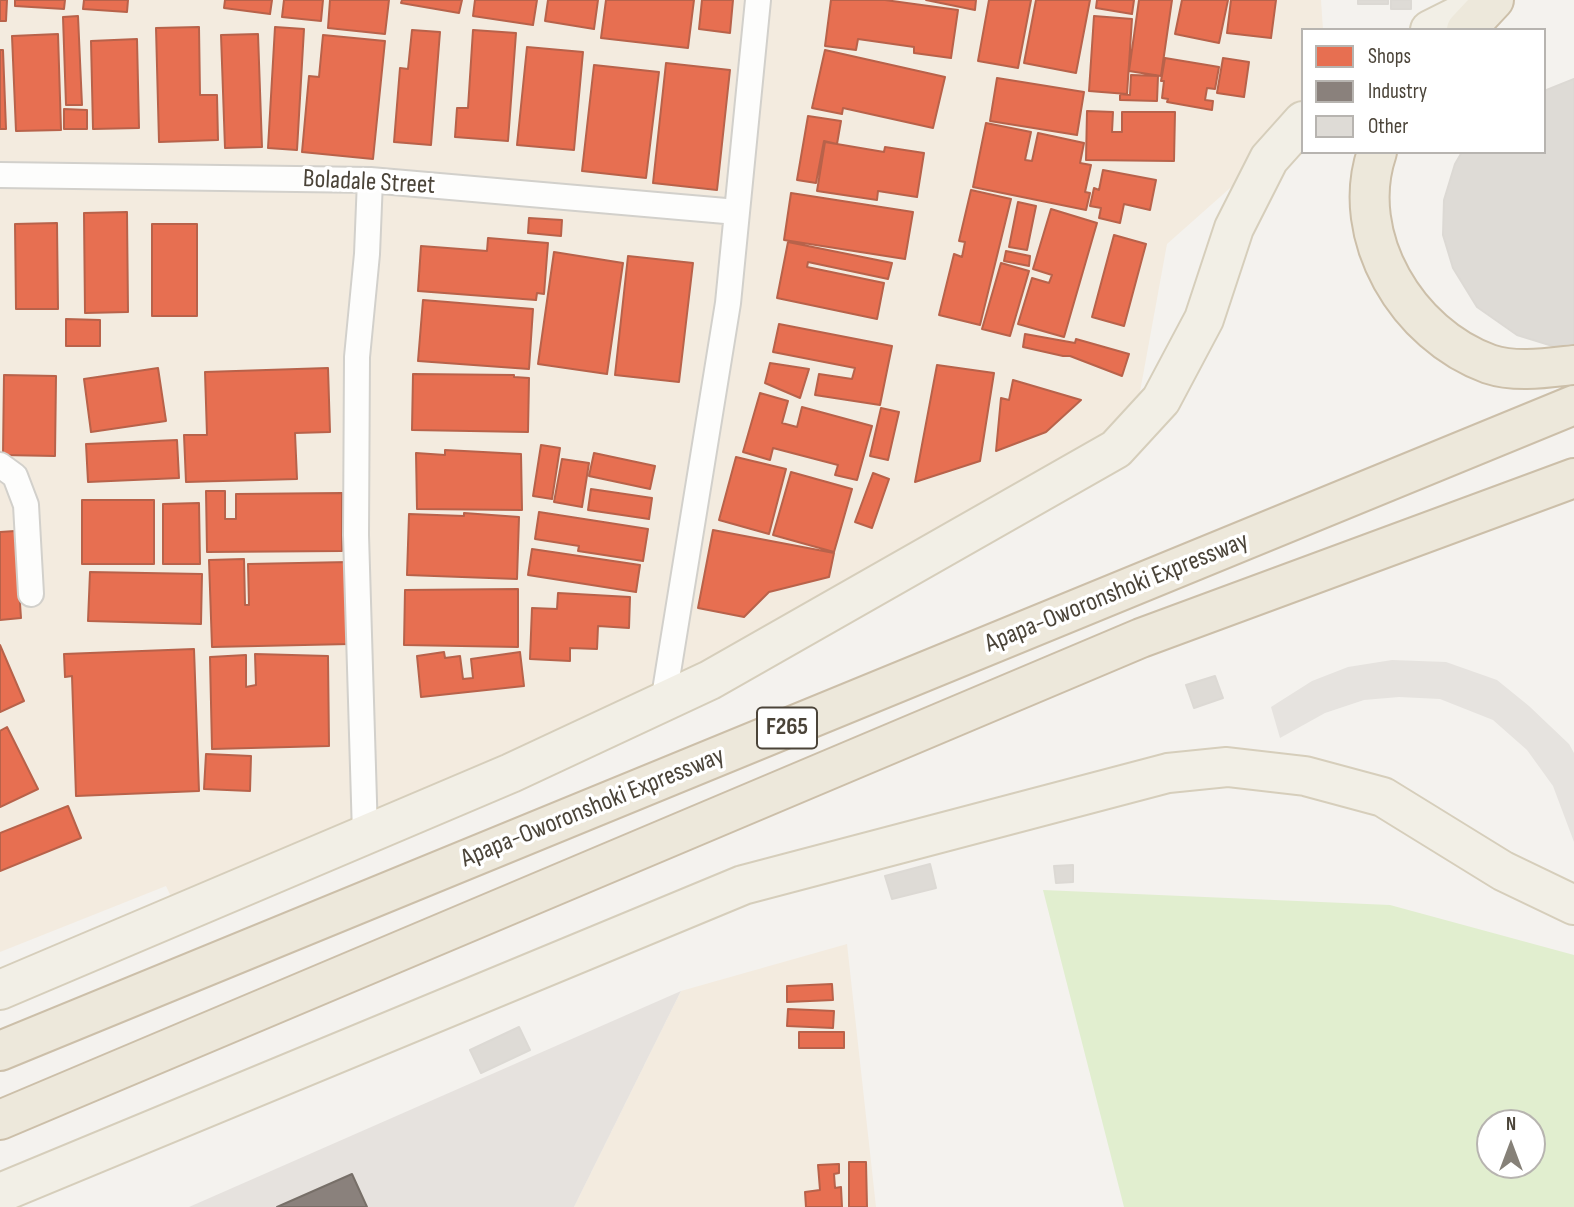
<!DOCTYPE html>
<style>
body{margin:0}
#map{position:relative;width:1574px;height:1207px;overflow:hidden;background:#f4f2ee;font-family:"Sofia Sans Condensed",sans-serif}
canvas{display:block}
.legend{position:absolute;left:1301px;top:28px;width:245px;height:126px;box-sizing:border-box;background:#fff;border:2px solid #b7b4b0;margin:0;padding:9px 12px;list-style:none;font-size:21px;color:#4b4439}
.legend li{display:flex;align-items:center;gap:14px;height:35px}
.legend b{width:35px;border:2px solid #b7b4b0}
.north{position:absolute;left:1476px;top:1109px;width:70px;height:70px;box-sizing:border-box;background:#fff;border:2px solid #b7b4b0;border-radius:50%;rotate:0deg;font-size:19px;font-weight:700;line-height:28px;text-align:center;color:#4b4439}
.north::after{content:'';display:block;margin:auto;width:24px;height:32px;background:#868178;clip-path:polygon(50% 0,100% 100%,50% 72%,0 100%)}
</style>
<div id="map">
<canvas width="1574" height="1207"></canvas>
<ul class="legend">
<li><b style="height:19px;background:#e76f51"></b>Shops</li>
<li><b style="height:19px;background:#8a817c"></b>Industry</li>
<li><b style="height:19px;background:#dedbd6"></b>Other</li>
</ul>
<div class="north">N</div>
</div>
<script>
const g = document.querySelector('canvas').getContext('2d');
g.lineJoin = 'round';
function fillPath(path, color) {
  g.fillStyle = color;
  g.fill(path, 'evenodd');
}
function stroke(path, color, width, dash) {
  g.strokeStyle = color;
  g.lineWidth = width;
  g.lineCap = dash ? 'butt' : 'round';
  g.setLineDash(dash || []);
  g.stroke(path);
}
function write(font, color, halo, rows, align = 'center') {
  g.font = font + ' "Sofia Sans Condensed",sans-serif';
  g.lineWidth = 7;
  g.setLineDash([]);
  g.textBaseline = 'middle';
  g.strokeStyle = halo;
  g.fillStyle = color;
  for (const [text, x, y, turn = 0] of rows) {
    g.save();
    g.translate(x, y);
    g.rotate((+turn || 0) * Math.PI / 180);
    g.textAlign = isNaN(turn) ? turn : align;
    if (halo) g.strokeText(text, 0, 0);
    g.fillText(text, 0, 0);
    g.restore();
  }
}
const commercial = new Path2D(`
 M0,0H1321L1323,30H1303V118L1291,134L1167,244L1131,441L870,595L173,901L166,886L0,952Z
 M847,944L876,1207H574L681,991Z`);
const industrial = new Path2D(`
 M681,991L574,1207H189Z`);
const green = new Path2D(`
 M1043,890L1390,905L1574,955V1207H1124ZM1490,1123H1532V1165H1490Z`);
const parking = new Path2D(`
 M1392,660L1446,662L1497,680L1529,706L1569,744L1574,753V842L1553,786L1527,750L1493,720L1440,699L1399,697L1364,700L1325,713L1280,738L1271,707L1312,681L1348,667Z`);
const shops = new Path2D(`
 M0,0H7L6,21H0Z
 M15,0H65L64,9L15,6Z
 M84,0H128L127,12L83,9Z
 M225,0H272L270,14L224,8Z
 M284,0H323L321,21L282,17Z
 M330,0H389L385,34L328,28Z
 M402,0H462L459,13L401,3Z
 M475,0H537L533,25L473,16Z
 M548,0H598L594,29L545,21Z
 M606,0H694L688,48L601,38Z
 M702,0H733L730,33L699,29Z
 M831,0H885L958,10L951,58L914,53V47L858,39L856,50L825,46Z
 M926,0H976L975,10Z
 M989,0H1031L1018,68L978,61Z
 M1036,0H1090L1076,73L1024,63Z
 M1097,0H1134L1132,14L1096,8Z
 M1139,0H1172L1161,76L1129,71Z
 M1182,0H1228L1219,43L1175,34Z
 M1231,0H1276L1271,38L1227,33Z
 M78,16L82,105H66L63,17Z
 M1094,16L1132,19L1127,94L1089,91Z
 M199,27L200,95H217L218,140L159,142L156,28Z
 M275,27L304,29L297,150L268,148Z
 M412,30L440,32L431,145L394,142L400,68L408,69Z
 M473,30L516,33L508,141L455,137L457,108H468Z
 M58,34L61,130L16,131L12,36Z
 M258,34L262,147L225,148L221,35Z
 M323,35L385,41L373,159L302,152L309,76L319,77Z
 M137,39L139,128L93,129L91,41Z
 M527,47L583,52L574,150L517,145Z
 M0,50H3L6,129H0Z
 M825,50L945,77L933,128L843,108L842,114L812,108Z
 M1165,58L1219,67L1215,89L1207,88L1205,100L1213,101L1212,110L1167,102L1168,99L1162,98L1164,81H1161Z
 M1223,58L1249,62L1244,97L1217,93Z
 M666,63L730,70L717,190L653,183Z
 M594,65L659,72L646,178L582,171Z
 M1131,75L1158,76L1157,101L1120,100V94L1130,95Z
 M997,78L1084,92L1077,135L990,121Z
 M64,109L87,110V129H64Z
 M1087,111L1113,112L1112,132H1122V112H1175L1174,161L1086,160Z
 M808,116L841,121L837,144L824,141L816,183L797,180Z
 M986,123L1031,132L1025,160L1032,161L1038,133L1084,143L1080,163L1091,165L1085,192L1090,193L1086,210L973,187Z
 M825,142L884,152L885,147L924,153L917,197L878,191L877,200L817,191Z
 M1103,170L1156,180L1150,210L1124,204L1120,223L1099,218L1101,208L1090,206L1094,188L1099,190Z
 M971,190L1011,199L980,325L939,315L954,254L962,257L965,242L959,241Z
 M791,193L913,212L905,259L784,240Z
 M1018,202L1036,206L1027,250L1009,247Z
 M1051,209L1097,223L1064,337L1018,324L1032,278L1049,283L1052,275L1033,269Z
 M127,212L128,312L85,313L84,213Z
 M529,218L562,220L561,236L528,233Z
 M57,223L58,309H16L15,224Z
 M152,224H197V316H152Z
 M1114,235L1146,244L1124,326L1092,317Z
 M488,238L548,243L544,294L537,293L536,300L418,291L421,246L487,251Z
 M788,242L892,263L888,279L808,262L807,267L884,283L877,319L777,298Z
 M1006,251L1030,256L1029,266L1004,261Z
 M554,252L623,263L607,374L538,364Z
 M628,256L693,263L679,382L615,375Z
 M1001,263L1029,271L1010,336L982,329Z
 M423,300L533,309L529,369L418,361Z
 M66,319L100,320V346H66Z
 M779,324L892,346L880,405L815,395L819,374L852,379L855,368L773,352Z
 M1025,334L1075,343L1076,339L1129,354L1122,376L1070,356H1063L1023,347Z
 M770,363L809,369L800,398L765,383Z
 M937,365L994,373L980,461L915,482Z
 M158,368L166,421L91,432L84,379Z
 M328,368L330,432L295,433L297,479L186,482L184,435H207L205,372Z
 M413,374L514,375V377L529,378L528,432L412,430Z
 M4,375L56,376L55,456L3,455Z
 M1013,380L1081,400L1046,432L996,451L1001,398L1009,400Z
 M760,393L788,401L782,423L797,427L802,407L872,426L857,480L835,475L838,465L773,448L770,460L743,452Z
 M881,408L899,412L888,460L870,456Z
 M177,440L179,478L88,482L86,444Z
 M541,445L560,448L552,499L533,496Z
 M445,450L521,454L522,510L417,509L416,453L445,455Z
 M594,453L655,466L650,489L589,476Z
 M736,457L786,469L769,534L719,520Z
 M562,459L589,463L582,507L554,502Z
 M791,472L852,489L834,552L773,535Z
 M873,473L889,479L872,528L855,522Z
 M591,489L652,498L649,519L588,510Z
 M206,491H225V519H236V494L342,493V551L207,552Z
 M82,500H154V564H82Z
 M199,503L200,564H163V504Z
 M539,512L648,529L643,561L578,551L579,546L535,539Z
 M464,513L519,517L517,579L407,575L409,514L464,516Z
 M713,530L834,553L829,577L769,592L744,617L698,608Z
 M15,531L21,618L0,620V532Z
 M532,549L640,565L636,592L528,575Z
 M244,559L245,605H249L248,564L349,562L350,644L212,647L209,560Z
 M90,572L202,574L201,624L88,621Z
 M518,589V647L404,645L405,590Z
 M558,593L630,597L629,628L598,626L597,649L570,648V661L530,659L532,608L557,609Z
 M0,645L24,701L0,712Z
 M194,649L199,791L76,796L72,676L65,677L64,654Z
 M444,652L445,658L460,656L463,679L473,678L471,659L520,652L524,686L421,697L417,656Z
 M255,654L328,656L329,746L212,749L210,657L246,655V687L256,685Z
 M7,727L38,789L0,807V731Z
 M206,754L251,756L250,791L204,789Z
 M68,806L81,838L0,871V833Z
 M832,984L833,1000L787,1002V986Z
 M788,1009L834,1011L833,1028L787,1026Z
 M799,1032H844V1048H799Z
 M849,1162H866L867,1207H849Z
 M839,1164V1173L834,1174L835,1188L841,1187L842,1207H806L805,1192L820,1190L818,1165Z`);
const industry = new Path2D(`
 M352,1174L367,1207H277Z`);
const building = new Path2D(`
 M1358,0H1388V4H1358Z
 M1391,0H1411V9H1391Z
 M1574,79V345L1559,348L1517,335L1477,307L1453,268L1443,235L1444,200L1455,164L1462,152H1544V91Z
 M1215,676L1223,698L1194,708L1186,685Z
 M930,864L936,888L892,899L885,876Z
 M1073,865V882L1056,883L1054,866Z
 M519,1027L530,1050L481,1073L470,1050Z`);
const street = new Path2D(`
 M0,175L370,180L737,212
 M0,465L15,476L26,505L31,594
 M663,703L728,303L758,0
 M365,834L356,535L357,357L367,254L370,180`);
const primary = new Path2D(`
 M1430,30L1490,0
 M0,990L511,773L710,680L1116,449L1161,400L1204,319L1234,228L1269,159L1303,121
 M0,1193L743,885L1168,773L1227,767L1305,776L1383,797L1503,871L1574,905`);
const highway = new Path2D(`
 M1466,30L1494,0
 M1377,152C1348,237 1408,335 1489,364C1516,373 1547,368 1574,365
 M0,1051L1574,405
 M0,1120L1141,638L1574,478`);
const shields = [
 [787,728,60]
];
const shieldNames = [
 ["F265",787,728]
];
const streetNames = [
 ["Boladale Street",369,183,3],
 ["Apapa-Oworonshoki Expressway",1117,593,-22],
 ["Apapa-Oworonshoki Expressway",593,808,-22]
];
fillPath(commercial, '#f3ebdf');
fillPath(industrial, '#e6e2de');
fillPath(green, '#e1eecf');
fillPath(parking, '#e6e3df');
fillPath(shops, '#e76f51');
stroke(shops, '#b8624a', 2);
fillPath(industry, '#8a817c');
stroke(industry, '#776f68', 2);
fillPath(building, '#dedbd6');
stroke(building, '#dcd9d4', 2);
stroke(street, '#d2d0cb', 28);
stroke(primary, '#d6cebb', 42);
stroke(highway, '#ccbfa9', 42);
stroke(street, '#fdfdfc', 24);
stroke(primary, '#f2efe6', 38);
stroke(highway, '#ede8db', 38);
for (const [x, y, w] of shields) {
  const box = new Path2D();
  box.roundRect(x - w / 2, y - 20.5, w, 41, 5);
  g.fillStyle = '#fff';
  g.fill(box);
  stroke(box, '#4b4439', 2);
}
write('bold 24px', '#4b4439', null, shieldNames);
write('26px', '#4b4439', '#fff', streetNames);
</script>
